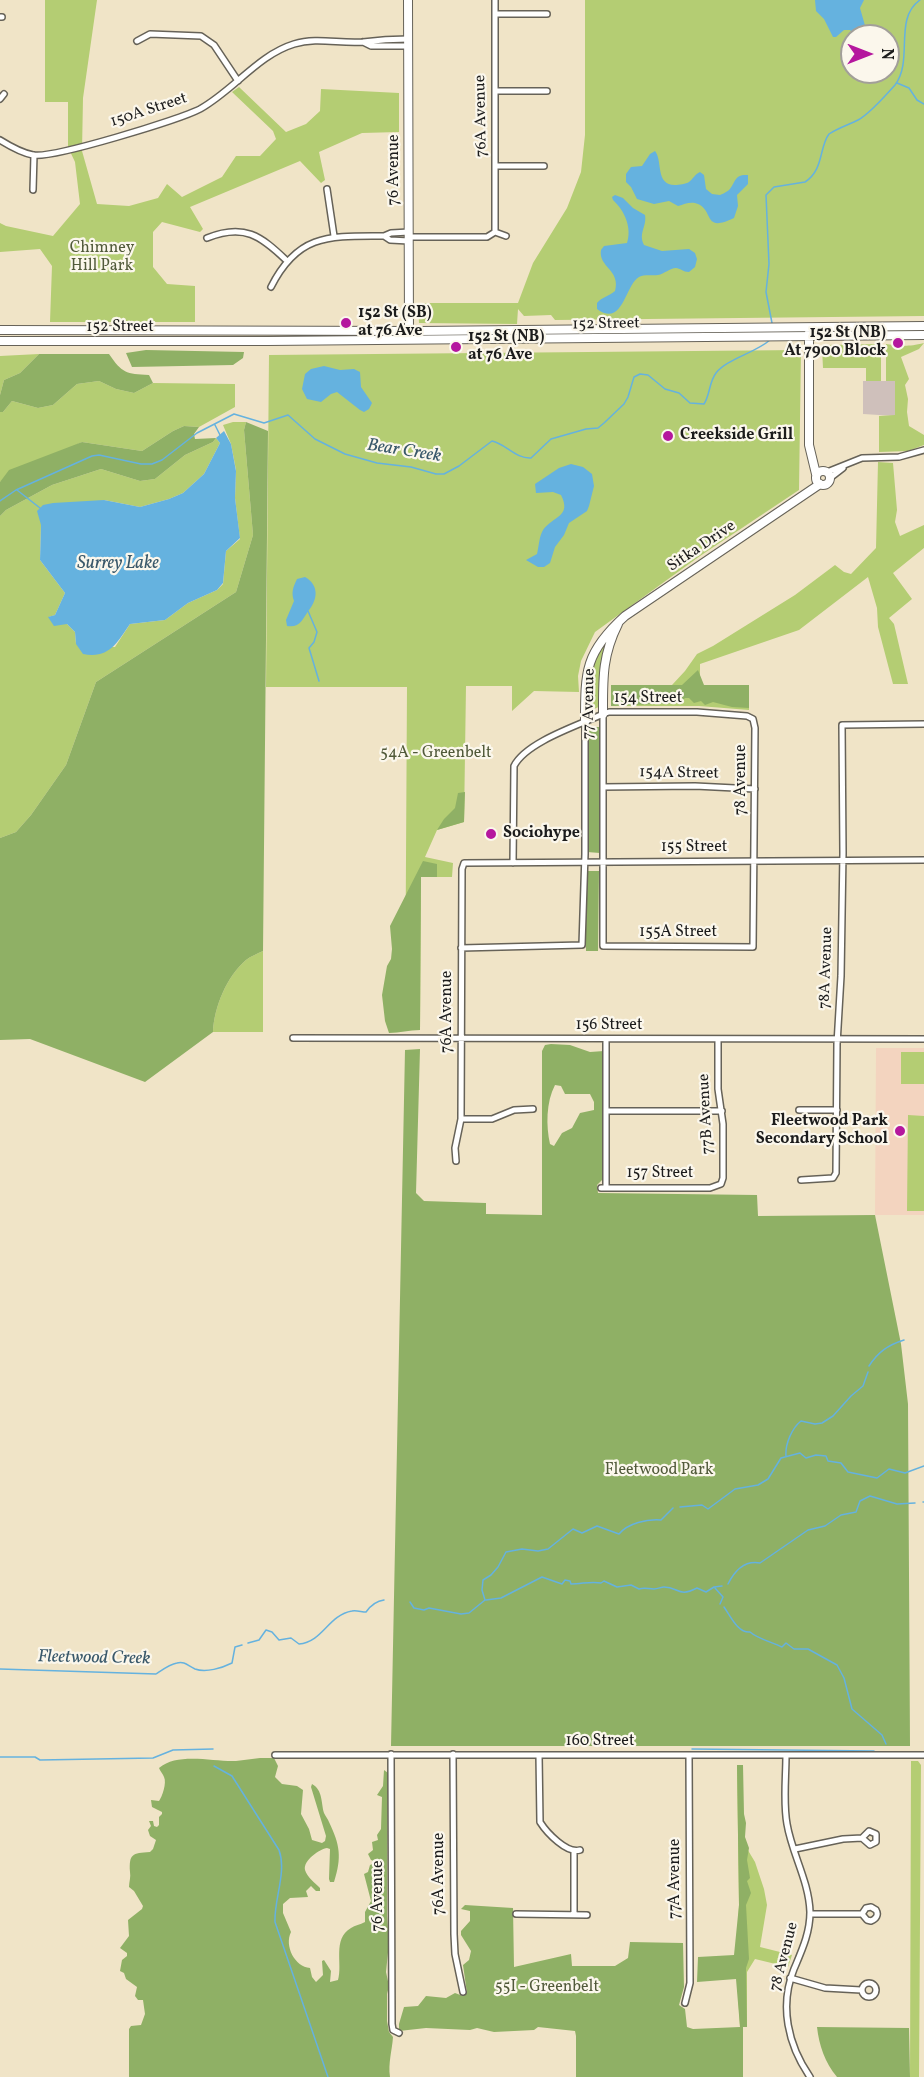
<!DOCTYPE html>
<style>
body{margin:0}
#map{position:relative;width:924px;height:2077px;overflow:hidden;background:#f0e4c7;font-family:Vollkorn,serif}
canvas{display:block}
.north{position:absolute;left:840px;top:24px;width:60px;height:60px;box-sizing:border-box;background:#fbf7ec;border:2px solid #a29f99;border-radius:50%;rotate:90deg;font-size:16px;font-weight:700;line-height:24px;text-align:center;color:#1c1c1c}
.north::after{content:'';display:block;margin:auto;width:21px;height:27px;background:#b5179e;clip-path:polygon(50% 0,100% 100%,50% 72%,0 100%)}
</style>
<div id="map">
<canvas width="924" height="2077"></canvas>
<div class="north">N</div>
</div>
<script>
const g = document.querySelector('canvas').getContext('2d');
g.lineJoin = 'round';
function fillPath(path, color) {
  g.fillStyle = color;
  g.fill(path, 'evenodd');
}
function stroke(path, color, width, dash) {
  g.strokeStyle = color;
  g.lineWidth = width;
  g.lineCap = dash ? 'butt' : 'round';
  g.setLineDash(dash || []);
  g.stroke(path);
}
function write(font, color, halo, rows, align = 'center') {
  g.font = font + ' Vollkorn,serif';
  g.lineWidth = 4.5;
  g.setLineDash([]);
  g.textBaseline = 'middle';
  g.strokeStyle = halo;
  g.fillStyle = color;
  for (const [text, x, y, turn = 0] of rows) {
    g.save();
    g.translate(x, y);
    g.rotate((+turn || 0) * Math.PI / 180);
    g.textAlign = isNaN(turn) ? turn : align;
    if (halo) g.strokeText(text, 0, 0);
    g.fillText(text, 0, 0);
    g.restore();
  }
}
const built = new Path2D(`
 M876,1048H924V1215H875Z`);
const industrial = new Path2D(`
 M863,381H895V416L863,414Z`);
const green = new Path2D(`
 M45,0H97L83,98L82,151L97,204L129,206L158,198L167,184L182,197L222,177L236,156H260L276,139L273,131L232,92L239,87L286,132L306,124L320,111L321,89L399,93V132L362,133L319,152L325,180L321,183L300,161L190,207L203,229L200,232L162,222L153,232V267L167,284L195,286V322H50L52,266L40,249L0,252V223L6,226L53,236L80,204L75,162L68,147V102H45Z
 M585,0H924V316L555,320L551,315L524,316L518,309L517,324L419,323L418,303H518L533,263L567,208L581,172L585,135ZM852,36H888V72H852Z
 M924,343L919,349L901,357L909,379L905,385L908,399L907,412L909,426L924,435V445L908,451L879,452V416L895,415V381H886V344C902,346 907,347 924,343Z
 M881,344V381H866V368H823L822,348L825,345Z
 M801,350L799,490L700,556L595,632L581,661L578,676L579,692L534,691L512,711V686H466L464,822L437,830L425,857L453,863L452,877H421L420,1030H405L407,687H266L269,355Z
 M39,354L20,373L4,380L0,395V356Z
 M99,381L116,389L134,393L153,383L235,384V407L199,427L184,426L173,431L142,451L82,442L0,482V412H3L12,401L38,408L53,405L77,384Z
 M233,422H246L244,430L253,535L236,592L96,682L66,765L31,815L16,832L0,838V516L6,510L52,485L101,469L140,481L155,479L185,455L213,442L216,438L220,443L204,474L183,493L169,499L140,507L104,500L41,525L40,560L65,593L55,615L49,617L67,624L75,632L76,644L115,647L130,624L165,620L188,603L217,590L223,584L226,551L240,539L235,498L236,470L231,444L223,425Z
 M878,462L893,463L897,510L895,522L900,536L924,525V548L893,573L912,599L889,618L894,624L908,684H893L878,627L877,608L868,577L799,630L700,664V685H749V710L699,706H611V685H672L685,671L697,654L713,646L795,595L835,565L844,572L851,574L876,548Z
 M611,632C601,657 601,679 601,706L587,712L588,682L592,662Z
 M263,951V1032H213C214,1007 227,976 246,960C251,956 257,954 263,951Z
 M901,1052H924V1084H901Z
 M908,1115L924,1116V1211H907Z
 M911,1761H918L921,1765L919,2077H910Z
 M737,1765H742L743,1842L755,1862L764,1889L767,1905L760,1947L792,1955L788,1967L755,1959L747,1972V2027H740L736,1962L739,1905Z`);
const forest = new Path2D(`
 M146,350L244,352L243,358L233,365L132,367L126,353Z
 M39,354H109C122,373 126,374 149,375L153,383L134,393L116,389L99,381L77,384L53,405L38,408L12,401L3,412H0V395L4,380L20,373Z
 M246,422L268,431L263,951C257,954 251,956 246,960C227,976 214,1007 213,1032L145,1082L30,1039L0,1040V838L16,832L31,815L66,765L96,682L236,592L253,535L244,430Z
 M184,426L199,427L194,434L195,439L216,438L213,442L185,455L155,479L140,481L101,469L52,485L6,510L0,516V482L9,470L82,442L142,451L173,431Z
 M698,670L704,685H749V708L732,707L713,702L705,705L701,701L694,703L689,698H685L681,702L676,703L611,706V685H682Z
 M588,727H600V853L587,852Z
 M465,792L464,822L437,830L444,819L455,808L458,793Z
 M423,861L437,864V877H421L420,1030C409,1030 400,1033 389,1033L385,1021L382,995L387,966L391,959L392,949L390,926Z
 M586,871H599L598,951H586Z
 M551,1044L570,1045L590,1052L604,1051V1178L597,1185L598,1193L757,1195L758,1216L875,1215L901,1344L908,1404L910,1746H391L405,1050L420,1049L416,1193L424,1201L486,1203V1214L542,1215V1051L545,1045ZM555,1085L561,1086L565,1094H590L594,1102V1110L580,1113L572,1128L562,1133L554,1146L550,1144C546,1126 546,1102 555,1085Z
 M260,1758H274L278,1766L275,1777L282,1784L297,1786L303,1790L301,1814L309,1829L312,1840L322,1843L325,1841L326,1836L311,1787L312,1784C323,1790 321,1803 324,1813C326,1817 328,1819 329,1822C340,1845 342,1857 334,1882H330L329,1879L330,1849L327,1848C320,1849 303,1860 305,1870C307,1877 315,1883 320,1888V1891H316L311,1886L306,1891L308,1897L290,1898L283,1904V1913L291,1932C284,1946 295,1967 310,1968L312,1977L316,1982L323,1975L322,1961L324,1960L331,1971L330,1982L338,1980C343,1964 332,1939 351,1928C355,1925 360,1925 365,1922V1912L371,1901L364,1874L368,1872L370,1865L376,1862L371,1860L368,1854L373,1850L372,1842L378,1840L377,1835L381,1829L382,1797L377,1795L383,1786L384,1770L388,1773L387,1916L389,1943L386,1972L389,1986L387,1994V2021L389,2032L393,2037C392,2051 388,2063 390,2077H129V2029L131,2026L141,2025L145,2014L143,2000H138L135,1996L137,1987L126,1979L124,1973L120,1971L122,1960L127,1956V1953L120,1948L129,1936L128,1920L142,1909L143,1906L134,1891L129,1887C129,1882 131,1877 130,1872C129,1854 132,1853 150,1852L153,1849L156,1840L150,1836L148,1830L151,1826L149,1821H153L154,1826L157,1827L159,1825V1817L162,1814V1812L152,1807L151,1800L159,1801C162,1797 167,1783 164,1777C163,1774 160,1771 159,1768C178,1752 213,1762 236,1761C244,1760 252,1759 260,1758Z
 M737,1765H743L744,1814L746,1823L745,1837L749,1848L747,1860L750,1878L747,1881L751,1893L746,1905L749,1959L746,1968L747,2027H743V2077H576V2036L575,2031L538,2027L534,2030L494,2032L477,2028L470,2030L426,2028L399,2031V2024L404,2007L418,2006L426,1996L446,1998L455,1993L463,1996L467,1993L463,1965L469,1960L471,1951L461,1935V1931L470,1921V1911L461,1909L465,1905L513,1908L514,1967L571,1954L572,1966H615L628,1958L630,1942L683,1943L684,1987L679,2005L685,2009L687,2027L693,2029L740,2027L736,1979L697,1982L698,1957L734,1955L739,1905Z
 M817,2027L909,2028L910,2077H837C825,2063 819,2045 817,2027Z`);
const water = new Path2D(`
 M815,0H864L860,8L866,29L865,34L856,36L850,30H844L836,37H833L824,19L816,11Z
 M655,151C663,161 655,185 675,185C679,185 686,184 689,182C693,179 695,174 700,172L704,175L706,189L712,194L720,195C721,195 728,191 729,190C736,182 734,174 748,175V184L737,195L738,206L734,218C703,233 714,211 698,204C691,201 685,204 678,206L669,201L654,204L637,199L631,187L626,182V174L631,167L642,166L650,154Z
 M615,195L623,198L633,208L645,215C647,227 638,233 644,245L662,251L689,249L695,253L697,259L695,267L689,272C683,272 680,268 676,268C670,268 664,274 658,275C652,276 645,274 639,277C625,285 623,328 597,309V303C602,297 609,296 615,291C621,270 598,267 601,250L604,246L627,243C632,228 625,211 613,200L612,197Z
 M324,366L340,370L354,369L360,372L361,387L372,403L369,409L364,412L360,410L337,392L331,394L321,402L307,399L302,389L305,374L311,369Z
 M224,431L231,444L236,471L235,498L240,538L226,551L223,583L217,590L188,603L165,620L130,624C117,643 109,659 83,654L76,644L75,632L67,624L54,626L48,617L55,615L65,593L40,560L41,525L37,511L43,505L53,503L104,500L140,507L169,499L183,493L204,474L220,443L216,438Z
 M571,464L583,467L592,474L594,486L589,506L587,511L569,523L564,535L555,547L550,563L544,567H538L526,560L537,554C539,546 539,537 543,530C553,516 572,517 561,495L553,492L536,493L535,484L559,468Z
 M305,577C319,585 318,599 309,610C302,620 300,628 287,626L286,620L294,601C291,593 293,587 297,579Z`);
const stream = new Path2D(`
 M897,83L909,88L917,100L924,104
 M772,323L766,292L769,264L766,195L774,187L805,182C824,170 819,147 829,134C838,128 848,125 858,120C868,115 887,94 895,85C914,60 893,19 920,0
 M215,425L220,435
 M17,490L40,508
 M0,501L16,490L92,456L99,455L141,464H152L162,460L197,433L234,414L264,423L288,415L315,439L345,454L377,463L411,467L436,474H444L459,466L492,441C506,444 516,459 531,458L551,439L586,429L598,428L604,423L624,404L628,397L634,377L640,374L648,375L665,389L679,393L690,403L704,404C710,395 709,382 716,373C727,359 755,353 770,340
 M308,611L317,632L314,642L309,648L319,681
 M869,1366C878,1352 888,1345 904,1340
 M786,1456C785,1444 792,1428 801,1421L815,1424L822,1423L833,1416L851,1396L863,1386L868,1372
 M923,1502H924
 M680,1507L702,1505L708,1509L735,1489L758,1485L768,1479L781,1458L800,1453L806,1458L816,1455L826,1456L828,1461L841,1463L848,1472L877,1478L889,1469L905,1473L924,1466
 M728,1584C734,1572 744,1560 760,1563L808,1530L825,1526L841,1515L856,1512L860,1501L870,1496L897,1504L915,1503
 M715,1588L723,1597L720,1604
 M486,1600L501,1598L542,1577L562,1584L565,1580L570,1581L571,1584C582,1584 591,1581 601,1583L604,1581L617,1587L631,1585L639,1589C645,1587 648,1589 654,1589C658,1589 661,1587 664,1587C679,1587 678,1598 697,1588L706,1592L714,1587L722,1586
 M410,1602L414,1608L424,1610L429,1608L461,1614L469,1613L485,1600L482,1590L483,1580L491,1575L498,1567L506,1552L522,1549L538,1551L548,1549L573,1529L582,1533L597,1526L619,1534C628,1523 647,1519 661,1520L673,1508
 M724,1607C731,1617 738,1633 750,1632C758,1639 772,1642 782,1647L786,1643L794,1649H808L837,1665L844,1678L852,1709L882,1735L886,1744
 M248,1643L259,1640L266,1630L272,1632L279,1640L291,1638L299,1644C323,1642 328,1615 352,1611C356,1610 362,1612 366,1612C371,1605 376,1601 384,1600
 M0,1669L156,1674C162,1670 170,1664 177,1663C185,1661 188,1666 195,1669C206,1673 222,1668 232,1663L235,1647L242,1645
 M692,1749L874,1751
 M0,1757H35L40,1760L153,1758L173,1750L213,1749
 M214,1766L232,1776L279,1850C287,1872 274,1899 275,1922L328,2077`);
const street = new Path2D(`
 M495,0V232
 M495,14H547
 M0,17H2
 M137,41L150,34L201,36L214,45L238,81
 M363,42L371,46H408
 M495,91H547
 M0,99L4,94
 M0,140C8,145 23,153 33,155C52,159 181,119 200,109C234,90 258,55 294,44C317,37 340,44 363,42C378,40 393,39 408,39
 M496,166H544
 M327,189L334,236
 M33,190L34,155
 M495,232L506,236
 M384,236L391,233L409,232
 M409,237H487L495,232
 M207,238C244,223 261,236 286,260
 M271,287C298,233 330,236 384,236L390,240L409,241
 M827,472L862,458L899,457L924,450
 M830,478L843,468
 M603,787L695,786L755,789
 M513,863L514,766C526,742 579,725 603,714L609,712H697L747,716L753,719L755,728L753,947L603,946V714
 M461,948L582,945L585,854V722
 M293,1038L924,1039
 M799,1110H837
 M606,1111H722
 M461,1119H492L514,1110L533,1109
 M456,1161L455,1148L461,1119L462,869L464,863L924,860
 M801,1180L833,1178L836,1173L837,1044L841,976L843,853L842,725L924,724
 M601,1188H710L721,1184L723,1178V1124L718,1089V1040
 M606,1188V1039
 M391,1754L392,2024L393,2030L399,2033
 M453,1754L454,1934L455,1954L463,1992
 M275,1755H924
 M539,1755L540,1822C547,1833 567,1854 580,1850
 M786,1755C786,1778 783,1802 787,1824C792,1854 809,1881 810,1912C810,1933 802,1950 794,1969C779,2006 788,2045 810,2077
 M795,1849L843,1839L862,1838L869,1831L876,1834V1842L870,1845L862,1838
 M516,1914L587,1915
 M574,1914V1852
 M810,1914H862L867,1920L871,1921C876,1919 879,1915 876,1910L871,1907L866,1908L862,1914
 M790,1978L825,1988L861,1990
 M862 1990a7 7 0 1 1 14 0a7 7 0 1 1-14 0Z
 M685,2003L690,1983L689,1755`);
const secondary = new Path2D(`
 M408,0L409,334
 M0,330L420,331L924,326
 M809,333V445L816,474
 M0,341H268L924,335
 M816 478a7 7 0 1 1 14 0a7 7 0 1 1-14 0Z
 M603,714C603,679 602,656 618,624
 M585,722C585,671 585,652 625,616L820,484`);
const markers = [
 [346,323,6,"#b5179e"],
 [898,343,6,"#b5179e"],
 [456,347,6,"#b5179e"],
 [668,436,6,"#b5179e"],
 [491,834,6,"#b5179e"],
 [900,1131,6,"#b5179e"]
];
const streetNames = [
 ["150A Street",149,111,-18],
 ["76A Avenue",482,116,-91],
 ["76 Avenue",395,170,-90],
 ["152 Street",606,325,-1],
 ["152 Street",120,328],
 ["Sitka Drive",702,547,-34],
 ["154 Street",648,699],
 ["77 Avenue",590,704,-89],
 ["154A Street",679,774,1],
 ["78 Avenue",742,780,-90],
 ["155 Street",694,848],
 ["155A Street",678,933],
 ["78A Avenue",827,968,-88],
 ["76A Avenue",448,1012,-90],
 ["156 Street",609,1026],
 ["77B Avenue",707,1114,-93],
 ["157 Street",660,1174],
 ["160 Street",600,1742],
 ["76A Avenue",440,1874,-90],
 ["77A Avenue",676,1879,-90],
 ["76 Avenue",379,1896,-90],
 ["78 Avenue",785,1957,-75]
];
const parkNames = [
 ["Chimney",102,249],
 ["Hill Park",102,267],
 ["54A - Greenbelt",436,754],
 ["Fleetwood Park",659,1471],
 ["55I - Greenbelt",547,1988]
];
const poiNames = [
 ["152 St (SB)",358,314],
 ["at 76 Ave",358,332],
 ["152 St (NB)",886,334,"right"],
 ["At 7900 Block",886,352,"right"],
 ["152 St (NB)",468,338],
 ["at 76 Ave",468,356],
 ["Creekside Grill",680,436],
 ["Sociohype",503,834],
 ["Fleetwood Park",888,1122,"right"],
 ["Secondary School",888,1140,"right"]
];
const waterNames = [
 ["Bear Creek",404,452,9],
 ["Surrey Lake",118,565],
 ["Fleetwood Creek",94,1659,1]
];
fillPath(built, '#f3d4bf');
fillPath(industrial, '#cfc0bb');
fillPath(green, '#b4cd73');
fillPath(forest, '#8fb065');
fillPath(water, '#65b2df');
stroke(stream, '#65b2df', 1.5);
stroke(street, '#666258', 8);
stroke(secondary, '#666258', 10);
stroke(street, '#fff', 5);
stroke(secondary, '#fff', 8);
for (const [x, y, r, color] of markers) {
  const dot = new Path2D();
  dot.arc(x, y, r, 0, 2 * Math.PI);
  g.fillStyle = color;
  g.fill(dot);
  stroke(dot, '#fbf7ec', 2);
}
write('16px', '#1c1c1c', '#fbf7ec', streetNames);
write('16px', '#515a3a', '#fbf7ec', parkNames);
write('bold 16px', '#1c1c1c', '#fbf7ec', poiNames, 'left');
write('italic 18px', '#39586a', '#fbf7ec', waterNames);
</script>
